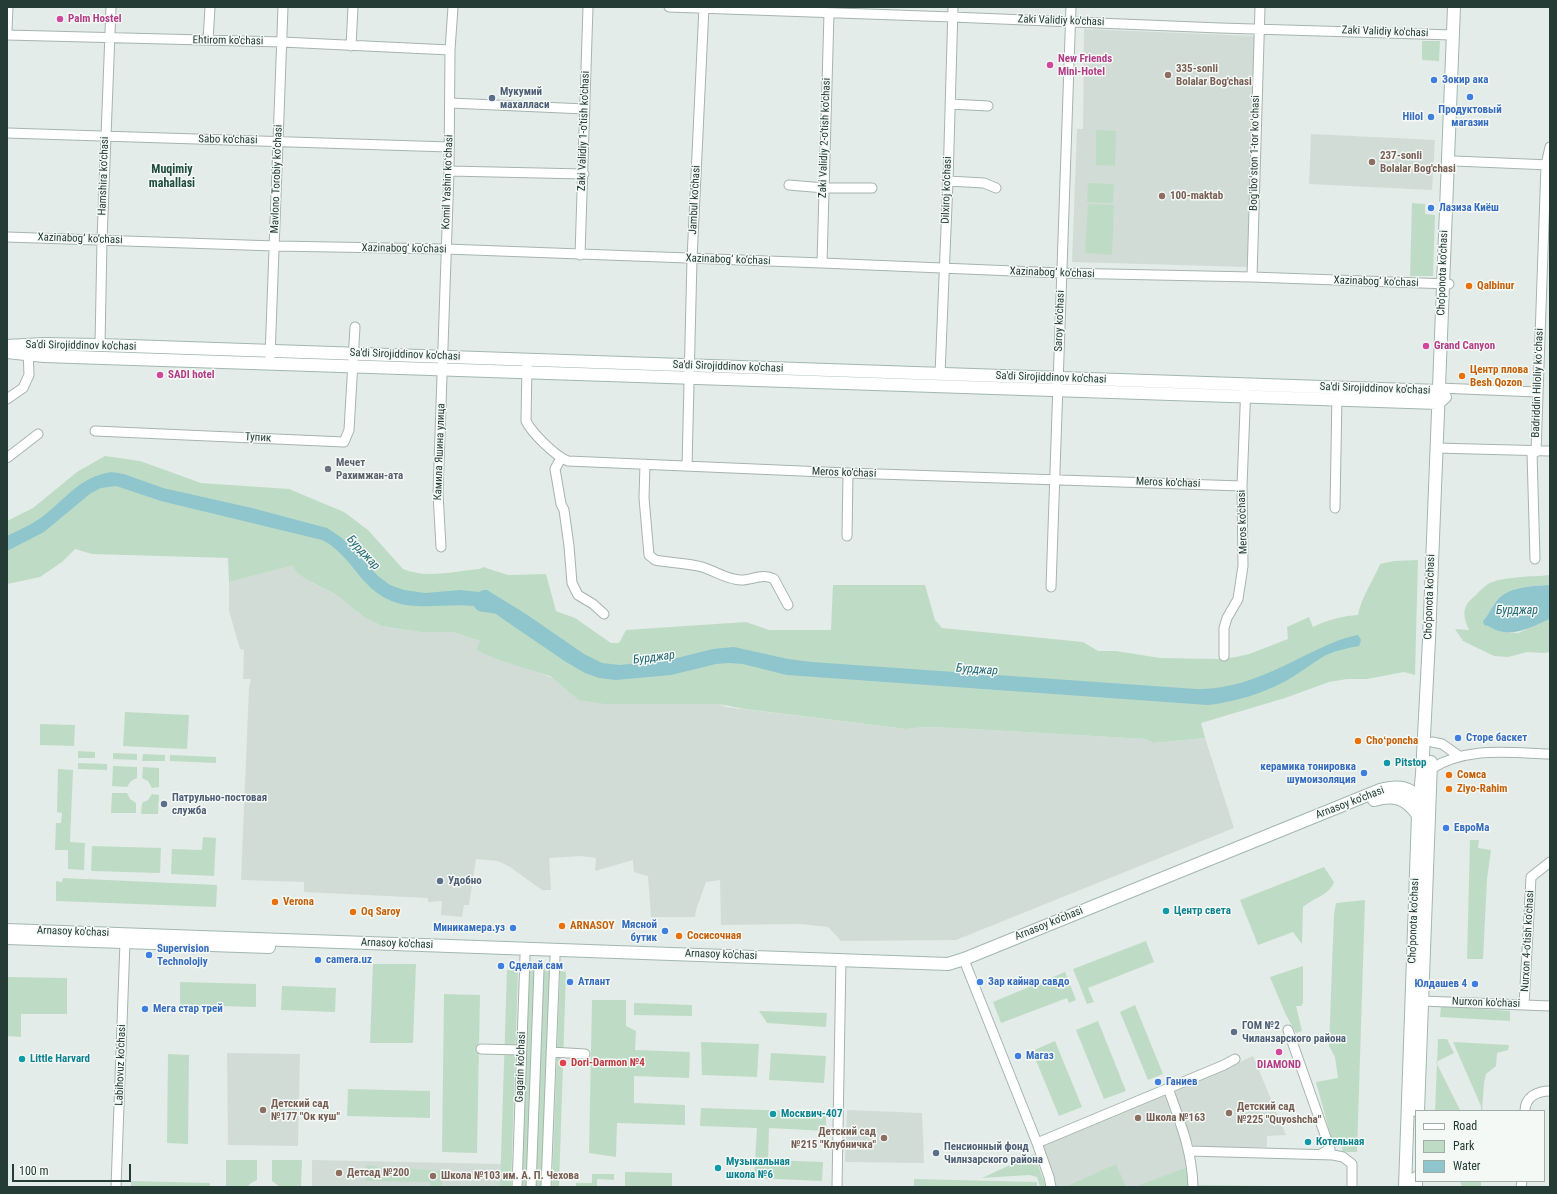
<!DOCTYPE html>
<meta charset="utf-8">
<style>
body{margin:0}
#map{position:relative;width:1557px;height:1194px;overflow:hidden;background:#e3ece8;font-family:"Roboto Condensed",sans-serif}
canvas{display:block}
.frame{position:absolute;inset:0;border:8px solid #243c35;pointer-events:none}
.legend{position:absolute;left:1415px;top:1110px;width:130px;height:72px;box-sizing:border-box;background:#f4f9f6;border:1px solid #a1ada9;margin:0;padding:5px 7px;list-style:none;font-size:12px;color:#243c35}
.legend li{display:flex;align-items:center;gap:8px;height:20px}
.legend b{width:20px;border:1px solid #a1ada9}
.scale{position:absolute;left:12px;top:1164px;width:119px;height:18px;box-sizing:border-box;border:2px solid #243c35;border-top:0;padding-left:5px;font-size:12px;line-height:14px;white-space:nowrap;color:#243c35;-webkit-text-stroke:3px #f4f9f6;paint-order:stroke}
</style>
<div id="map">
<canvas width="1557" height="1194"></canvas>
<div class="frame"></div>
<ul class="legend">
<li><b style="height:5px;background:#fff"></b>Road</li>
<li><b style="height:11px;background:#bedcc5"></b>Park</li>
<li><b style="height:11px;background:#8fc5cd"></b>Water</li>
</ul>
<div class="scale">100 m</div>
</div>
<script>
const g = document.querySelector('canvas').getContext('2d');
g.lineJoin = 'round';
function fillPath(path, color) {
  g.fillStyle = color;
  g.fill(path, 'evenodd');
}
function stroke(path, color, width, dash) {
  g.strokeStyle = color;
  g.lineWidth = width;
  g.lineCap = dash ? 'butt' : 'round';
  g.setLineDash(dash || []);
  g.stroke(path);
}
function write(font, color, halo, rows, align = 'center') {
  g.font = font + ' "Roboto Condensed",sans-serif';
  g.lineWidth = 3;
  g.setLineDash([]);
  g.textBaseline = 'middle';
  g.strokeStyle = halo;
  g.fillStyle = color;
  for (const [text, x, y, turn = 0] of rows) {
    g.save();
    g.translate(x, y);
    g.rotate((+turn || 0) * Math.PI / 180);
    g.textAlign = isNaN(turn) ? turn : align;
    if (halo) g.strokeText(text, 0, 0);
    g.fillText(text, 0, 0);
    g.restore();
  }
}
const built = new Path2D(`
 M1084,29L1255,36L1251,117L1248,267L1072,262L1077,129H1083Z
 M1311,134L1435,140L1432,190L1309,184Z
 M293,564L304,578L335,594L364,617L382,626L420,632H452L480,641L476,650L544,674L604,704H719L726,707L906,729L925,727L954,728L1146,739L1153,743L1205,738L1234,828L956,940L841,941L828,927L800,924L721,925L720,880L706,882L696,910L695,917H651L648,876L634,872L633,860L595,871L596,858L581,856L549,858L551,890H542L510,867L498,861L476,859L469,905H464L462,917L441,915L442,901L428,902V898L304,892V882L241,880L249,687L251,679H243L244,650L240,649L229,611V582Z
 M227,1053L300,1054L298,1146L228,1145Z
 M1253,1056L1286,1135L1267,1136V1147H1194L1174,1092Z
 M1164,1093L1185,1151L1187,1160L1189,1187H1055L1041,1144Z
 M847,1110L922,1113L924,1163L845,1162Z
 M312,1160L501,1164L500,1187H312Z`);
const green = new Path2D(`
 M1422,41H1440L1439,61L1422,60Z
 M1096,130L1116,131L1115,166L1096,165Z
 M1088,183L1114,184L1113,203L1087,202Z
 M1412,203L1425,204V214L1435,215L1433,276H1410Z
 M1088,204L1114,205L1112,255L1085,253Z
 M43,348L265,357V361L43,352Z
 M105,456L140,461L201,483L289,489L344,512L368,530L403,569C426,579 456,571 480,569L483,567L508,575L546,574L556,611L575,618L611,643H619L626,630L746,622L769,630H831L833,585H925L935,620L942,628L1083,642L1098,651H1116L1160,658L1220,659L1236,657L1249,654L1288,639L1287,627L1309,617L1313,627C1327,620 1342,616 1358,615C1361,598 1373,581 1380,564L1394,561L1418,560L1415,675L1404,672L1367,679H1347L1329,682L1285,698L1201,723L1205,738L1153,743L1146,739L954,728L925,727L906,729L745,709L719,704H604L579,700L550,676L544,674L499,660L476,650L480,641L452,632H420L382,626L364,617L335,594L304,578L295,570L293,565L229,582L228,558L92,554L75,549L62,562L40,577L7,584V521L33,508L77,472Z
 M1550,575V585C1534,586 1512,586 1499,598C1493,604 1489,614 1483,621L1497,631L1518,633L1550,619V652L1543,653L1527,652L1508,657L1494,656L1463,641L1455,629L1469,630C1462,614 1462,606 1476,595C1479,591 1484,587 1488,584C1503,576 1532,577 1550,575Z
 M125,712L189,715L187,749L123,746Z
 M40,724L75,725L74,746L40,745Z
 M78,751L95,752V758H78Z
 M113,753L137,754V760L113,759Z
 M143,754L165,755V761H142Z
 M170,755L216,757V763L170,761Z
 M78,763L107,764V770L78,769Z
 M113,766L137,767V778L131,781L127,787L112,786Z
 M143,767L159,768V787L152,788L148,781L142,778Z
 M58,769L73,770L70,842L85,843L84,870L68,869V850H55L56,823H61L62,813L57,812Z
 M112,793H127L130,799L136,803V813H111Z
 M152,794L159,795L158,814H141L142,803L148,800Z
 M203,837L216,838L214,876L171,874L172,849L202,850Z
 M1470,840H1479L1478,848L1491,850L1487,879L1483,959H1467Z
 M92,846L161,848L160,873L91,871Z
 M1324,867L1334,882C1330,895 1313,898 1303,907L1302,944L1293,932L1258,945L1240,900Z
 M63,878L217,885L216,907L56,901V881L62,882Z
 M1365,900L1357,1152H1342V1139H1336V1143L1333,1144L1316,1082L1338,1078L1335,1057L1329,1046L1334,914L1336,903Z
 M1146,941L1154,962L1088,988L1094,1002L1087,1004L1073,969Z
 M373,964H416L413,1043H370Z
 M1303,966V1003L1301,1006H1296L1302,1031L1296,1033L1285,1013L1270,977Z
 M507,970H518L511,1187H500Z
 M528,970L550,971L542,1187H521Z
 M560,971L566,972L559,1187H552Z
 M1065,972L1076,1000L1069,1003L1067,998L1001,1023L993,1002Z
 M7,977L67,978V1014H21V1037L7,1036Z
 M180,982L256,984V1007L180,1005Z
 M282,986L336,988L335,1012L281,1010Z
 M444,994L480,995L477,1153L442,1152Z
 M592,1000H626V1026L636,1031L635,1050L690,1052L689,1078L634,1076V1103L685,1105V1125L617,1123L616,1157L589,1153Z
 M634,1003L692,1005V1016L634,1015Z
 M1135,1005L1163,1074L1148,1080L1120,1012Z
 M1441,1006L1510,1011V1021L1440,1017Z
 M759,1011L827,1013L826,1027L767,1023Z
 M1098,1021L1126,1091L1104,1099L1076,1030Z
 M1438,1039H1447L1454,1053L1436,1062L1460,1110L1458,1111H1435Z
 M1055,1041L1082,1107L1059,1116L1032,1051Z
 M701,1042L759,1044L757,1077L702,1075Z
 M1453,1042L1509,1045L1508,1050L1497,1053L1496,1066L1486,1074L1484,1083L1482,1111H1481V1106Z
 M771,1053L826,1056L824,1083L769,1080Z
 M168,1054L189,1055L188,1144L167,1143Z
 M348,1089L430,1091V1118L347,1116Z
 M701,1108L826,1112V1131L769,1128L768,1160L823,1162L822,1181L754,1178L757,1128L700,1126Z
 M1034,1154L1046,1187H1040L1037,1177L1029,1175L982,1178Z
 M226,1160H302L301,1187H280L272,1181V1160H257V1180L251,1183L247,1187H226Z
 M1116,1164L1126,1187H1065Z
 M366,1165L378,1167V1175H402V1168L442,1171V1187H430V1182L366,1181Z
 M1188,1167L1189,1187H1135L1142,1184Z
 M625,1172L672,1173V1187H625Z
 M592,1174H614V1180L597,1179V1187H576V1183H592Z
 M914,1179L1037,1182V1187H914Z
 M131,1181L210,1183V1187H131Z
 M1460,1181H1481V1187H1462Z
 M1198,1185L1273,1186V1187H1198Z`);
const water = new Path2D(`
 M111,472L124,474L163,488L252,508L327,528L342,538L378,576L390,585L404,590L425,593L460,590L479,592L483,590H487L526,614L584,654L602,663L620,665L673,659L713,649L734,647L788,659L812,662L1196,689C1236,690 1272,672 1306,655C1323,647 1340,638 1358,635L1361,640L1359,646C1348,648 1337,650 1326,655C1312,663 1299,674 1284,682C1261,694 1234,702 1208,705L787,675L743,664L729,663L716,664L671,675L616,680L599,678L585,673L566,662L500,617C498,615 495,613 491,613C484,611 478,614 474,606C434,602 399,618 366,583C353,569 340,548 322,540L161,501L116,486L101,488L91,493L44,532L7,551V536C19,530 31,525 42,517C66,499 79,477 111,472Z
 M1550,585V619C1533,626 1518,636 1498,631C1492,629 1491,626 1484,625L1483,621C1489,614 1494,603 1499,598C1512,586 1534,586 1550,585Z`);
const street = new Path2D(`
 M669,7L952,17L1220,28L1453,35
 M7,30L8,7
 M7,35L282,42L450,50
 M208,40L210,7
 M351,46L353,7
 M450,103L585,109
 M950,104L988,106
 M7,133L449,147
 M1454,161L1550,165
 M449,171L584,174
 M948,181L984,183L996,188
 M789,185L824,188H872
 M7,237L275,246L446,249L822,263L1061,273L1252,277L1449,284
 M580,255L588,7
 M822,263L829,13
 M1252,277L1260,7
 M100,345L102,240L111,7
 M270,357L283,7
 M527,366L526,421C532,433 555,456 568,461L848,473L1242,486
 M940,374L948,181L953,7
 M1439,388L1537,392
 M7,399L23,388L29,375L28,350
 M95,431L344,442L349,430L355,327
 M1436,448L1550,451
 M1532,452L1535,559
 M1536,452L1546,165L1550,147
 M7,458L38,434
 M561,458L555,469L561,504L564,510L569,546L572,583L578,595L593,604L604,614
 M645,464L644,498L649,555L655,560C671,563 687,563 702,567C715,571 728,580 741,580C752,580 763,573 774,579L788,605
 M687,466L692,259L704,7
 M1335,508L1337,394
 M847,536L848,473
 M441,547L438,493L449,171L450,50L453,7
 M1051,587L1071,7
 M1224,656V628L1227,618L1238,599L1243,566L1242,486L1246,384
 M1432,742L1442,744L1459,756
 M1431,769C1466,746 1510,753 1550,754
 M966,965L1037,1143L1049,1177L1051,1187
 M1422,1001L1550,1006
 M1524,1005L1531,877L1550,862
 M1288,1030L1330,1149L1321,1154
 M481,1049L521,1050
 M551,1052L585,1054
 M1168,1088C1180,1122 1192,1150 1193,1187
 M1525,1111C1525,1097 1537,1091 1550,1091
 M1037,1143L1224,1065L1235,1059
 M1189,1151L1333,1155L1343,1157L1352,1164V1187
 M116,1187L125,942
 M517,1187L525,956
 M531,1187L539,969
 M546,1187L555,957
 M837,1187L841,959
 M1521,1187L1522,1181`);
const secondary = new Path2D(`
 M7,346L43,344L100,345L1439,391L1445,397L1438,403L44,356L7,352
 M1374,800C1394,794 1406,798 1418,815
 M7,930L948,964L964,959L1380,790C1408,782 1416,792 1429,815
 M7,938L269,947
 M1418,1111L1431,762
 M1405,1187L1418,815L1422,774L1429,640L1454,7
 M1416,1187V1178`);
const markers = [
 [60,19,4,"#d1479c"],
 [1050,65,4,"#d1479c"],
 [1168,75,4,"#8d6e63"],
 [1434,80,4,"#3f7fe0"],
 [1470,97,4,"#3f7fe0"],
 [492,98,4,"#5c6f8a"],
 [1431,117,4,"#3f7fe0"],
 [1372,162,4,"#8d6e63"],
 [1162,196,4,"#8d6e63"],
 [1431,208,4,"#3f7fe0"],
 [1469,286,4,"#e8710a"],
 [1426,346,4,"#d1479c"],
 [160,375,4,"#d1479c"],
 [1462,376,4,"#e8710a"],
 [328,469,4,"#6b7280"],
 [1458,738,4,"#3f7fe0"],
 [1358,741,4,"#e8710a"],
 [1387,763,4,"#0f9aa8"],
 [1364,773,4,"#3f7fe0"],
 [1449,775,4,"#e8710a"],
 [1449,789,4,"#e8710a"],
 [164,804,4,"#5c6f8a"],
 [1446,828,4,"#3f7fe0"],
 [440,881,4,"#5c6f8a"],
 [275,902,4,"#e8710a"],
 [1166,911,4,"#0f9aa8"],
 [353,912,4,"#e8710a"],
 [562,926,4,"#e8710a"],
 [513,928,4,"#3f7fe0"],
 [665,931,4,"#3f7fe0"],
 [679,936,4,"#e8710a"],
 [149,955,4,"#3f7fe0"],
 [318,960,4,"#3f7fe0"],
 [501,966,4,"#3f7fe0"],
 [570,982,4,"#3f7fe0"],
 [980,982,4,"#3f7fe0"],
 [1475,984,4,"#3f7fe0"],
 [145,1009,4,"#3f7fe0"],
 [1234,1032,4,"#5c6f8a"],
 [1279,1052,4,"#d1479c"],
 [1018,1056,4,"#3f7fe0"],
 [22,1059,4,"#0f9aa8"],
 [563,1063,4,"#e0444e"],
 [1158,1082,4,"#3f7fe0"],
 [263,1110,4,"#8d6e63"],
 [1229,1113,4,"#8d6e63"],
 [773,1114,4,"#0f9aa8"],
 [1138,1118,4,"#8d6e63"],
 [884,1138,4,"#8d6e63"],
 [1308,1142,4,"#0f9aa8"],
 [936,1153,4,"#5c6f8a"],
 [718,1168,4,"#0f9aa8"],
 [339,1173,4,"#8d6e63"],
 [433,1176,4,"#8d6e63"]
];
const hotelNames = [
 ["Palm Hostel",68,19],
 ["New Friends",1058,59],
 ["Mini-Hotel",1058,72],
 ["Grand Canyon",1434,346],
 ["SADI hotel",168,375],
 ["DIAMOND",1279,1065,"center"]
];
const streetNames = [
 ["Zaki Validiy ko'chasi",1061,21,2],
 ["Zaki Validiy ko'chasi",1385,32,2],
 ["Ehtirom ko'chasi",228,41,1],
 ["Zaki Validiy 1-o'tish ko'chasi",584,131,-88],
 ["Zaki Validiy 2-o'tish ko'chasi",825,138,-88],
 ["Sabo ko‘chasi",228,140,1],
 ["Bogʻiboʻston 1-tor koʻchasi",1255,153,-89],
 ["Hamshira ko‘chasi",104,176,-88],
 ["Mavlono Torobiy ko‘chasi",277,179,-88],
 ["Komil Yashin koʻchasi",448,182,-88],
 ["Dilxiroj ko‘chasi",947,190,-88],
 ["Jambul ko'chasi",695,200,-87],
 ["Xazinabog‘ ko‘chasi",80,239,2],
 ["Xazinabog‘ ko‘chasi",404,249,1],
 ["Xazinabog‘ ko‘chasi",728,260,2],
 ["Xazinabog‘ ko‘chasi",1052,273,2],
 ["Cho'ponota ko'chasi",1443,273,-88],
 ["Xazinabog‘ ko‘chasi",1376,282,2],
 ["Saroy ko‘chasi",1060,321,-88],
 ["Sa'di Sirojiddinov ko'chasi",81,346,1],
 ["Sa'di Sirojiddinov ko'chasi",405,355,2],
 ["Sa'di Sirojiddinov ko'chasi",728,367,2],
 ["Sa'di Sirojiddinov ko'chasi",1051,378,2],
 ["Badriddin Hiloliy koʻchasi",1538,383,-88],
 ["Sa'di Sirojiddinov ko'chasi",1375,389,2],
 ["Тупик",258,438,3],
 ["Камила Яшина улица",440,452,-88],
 ["Meros ko‘chasi",844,473,2],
 ["Meros ko‘chasi",1168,483,2],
 ["Meros ko'chasi",1243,522,-92],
 ["Cho'ponota ko'chasi",1430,597,-88],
 ["Arnasoy ko'chasi",1350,803,-21],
 ["Cho'ponota ko'chasi",1414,921,-88],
 ["Arnasoy ko'chasi",1049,924,-22],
 ["Arnasoy ko'chasi",73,932,2],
 ["Nurxon 4-o'tish ko'chasi",1528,941,-87],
 ["Arnasoy ko'chasi",397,944,2],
 ["Arnasoy ko'chasi",721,955,2],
 ["Nurxon ko'chasi",1486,1003,2],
 ["Labihovuz ko'chasi",121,1065,-88],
 ["Gagarin ko'chasi",521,1067,-88]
];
const educationNames = [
 ["335-sonli",1176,69],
 ["Bolalar Bog'chasi",1176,82],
 ["237-sonli",1380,156],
 ["Bolalar Bog'chasi",1380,169],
 ["100-maktab",1170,196],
 ["Детский сад",271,1104],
 ["№177 \"Ок куш\"",271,1117],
 ["Детский сад",1237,1107],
 ["№225 \"Quyoshcha\"",1237,1120],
 ["Школа №163",1146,1118],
 ["Детский сад",876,1132,"right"],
 ["№215 \"Клубничка\"",876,1145,"right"],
 ["Детсад №200",347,1173],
 ["Школа №103 им. А. П. Чехова",441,1176]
];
const shopNames = [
 ["Зокир ака",1442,80],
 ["Продуктовый",1470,110,"center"],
 ["магазин",1470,123,"center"],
 ["Hilol",1423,117,"right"],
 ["Лазиза Киёш",1439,208],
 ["Сторе баскет",1466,738],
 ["керамика тонировка",1356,767,"right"],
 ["шyмоизоляция",1356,780,"right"],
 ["ЕвроМа",1454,828],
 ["Мясной",657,925,"right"],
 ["бутик",657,938,"right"],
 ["Миникамера.уз",505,928,"right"],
 ["Supervision",157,949],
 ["Technolojiy",157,962],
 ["camera.uz",326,960],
 ["Сделай сам",509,966],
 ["Атлант",578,982],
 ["Зар кайнар савдо",988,982],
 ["Юлдашев 4",1467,984,"right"],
 ["Мега стар трей",153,1009],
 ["Магаз",1026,1056],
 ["Ганиев",1166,1082]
];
const serviceNames = [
 ["Мукумий",500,92],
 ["махалласи",500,105],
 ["Патрульно-постовая",172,798],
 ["служба",172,811],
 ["Удобно",448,881],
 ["ГОМ №2",1242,1026],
 ["Чиланзарского района",1242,1039],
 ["Пенсионный фонд",944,1147],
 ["Чилнзарского района",944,1160]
];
const foodNames = [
 ["Qalbinur",1477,286],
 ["Центр плова",1470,370],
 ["Besh Qozon",1470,383],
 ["Choʻponcha",1366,741],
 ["Сомса",1457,775],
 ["Ziyo-Rahim",1457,789],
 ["Verona",283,902],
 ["Oq Saroy",361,912],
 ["ARNASOY",570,926],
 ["Сосисочная",687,936]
];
const worshipNames = [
 ["Мечет",336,463],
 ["Рахимжан-ата",336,476]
];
const cultureNames = [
 ["Pitstop",1395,763],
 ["Центр света",1174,911],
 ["Little Harvard",30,1059],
 ["Москвич-407",781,1114],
 ["Котельная",1316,1142],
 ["Mузыкальная",726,1162],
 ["школа №6",726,1175]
];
const healthNames = [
 ["Dori-Darmon №4",571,1063]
];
const neighbourhoodNames = [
 ["Muqimiy",172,170],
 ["mahallasi",172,184]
];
const waterNames = [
 ["Бурджар",363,553,47],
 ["Бурджар",1517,611],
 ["Бурджар",654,658,-7],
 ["Бурджар",977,670,4]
];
fillPath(built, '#d2dcd7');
fillPath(green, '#bedcc5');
fillPath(water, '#8fc5cd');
stroke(street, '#a6b4af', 11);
stroke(secondary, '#a2b7af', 14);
stroke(street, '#fff', 9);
stroke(secondary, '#fff', 12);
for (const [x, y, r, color] of markers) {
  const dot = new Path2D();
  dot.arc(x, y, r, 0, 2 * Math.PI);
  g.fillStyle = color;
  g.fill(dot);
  stroke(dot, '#f4f9f6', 1.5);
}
write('bold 11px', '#b23c85', '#f4f9f6', hotelNames, 'left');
write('11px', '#243c35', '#f4f9f6', streetNames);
write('bold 11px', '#785e54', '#f4f9f6', educationNames, 'left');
write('bold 11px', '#366cbe', '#f4f9f6', shopNames, 'left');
write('bold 11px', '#4e5e75', '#f4f9f6', serviceNames, 'left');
write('bold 11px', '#c56008', '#f4f9f6', foodNames, 'left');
write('bold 11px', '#5b616d', '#f4f9f6', worshipNames, 'left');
write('bold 11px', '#0d838f', '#f4f9f6', cultureNames, 'left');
write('bold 11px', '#be3a42', '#f4f9f6', healthNames, 'left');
write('bold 12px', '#214d41', '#f4f9f6', neighbourhoodNames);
write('italic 12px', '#226975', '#f4f9f6', waterNames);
</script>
